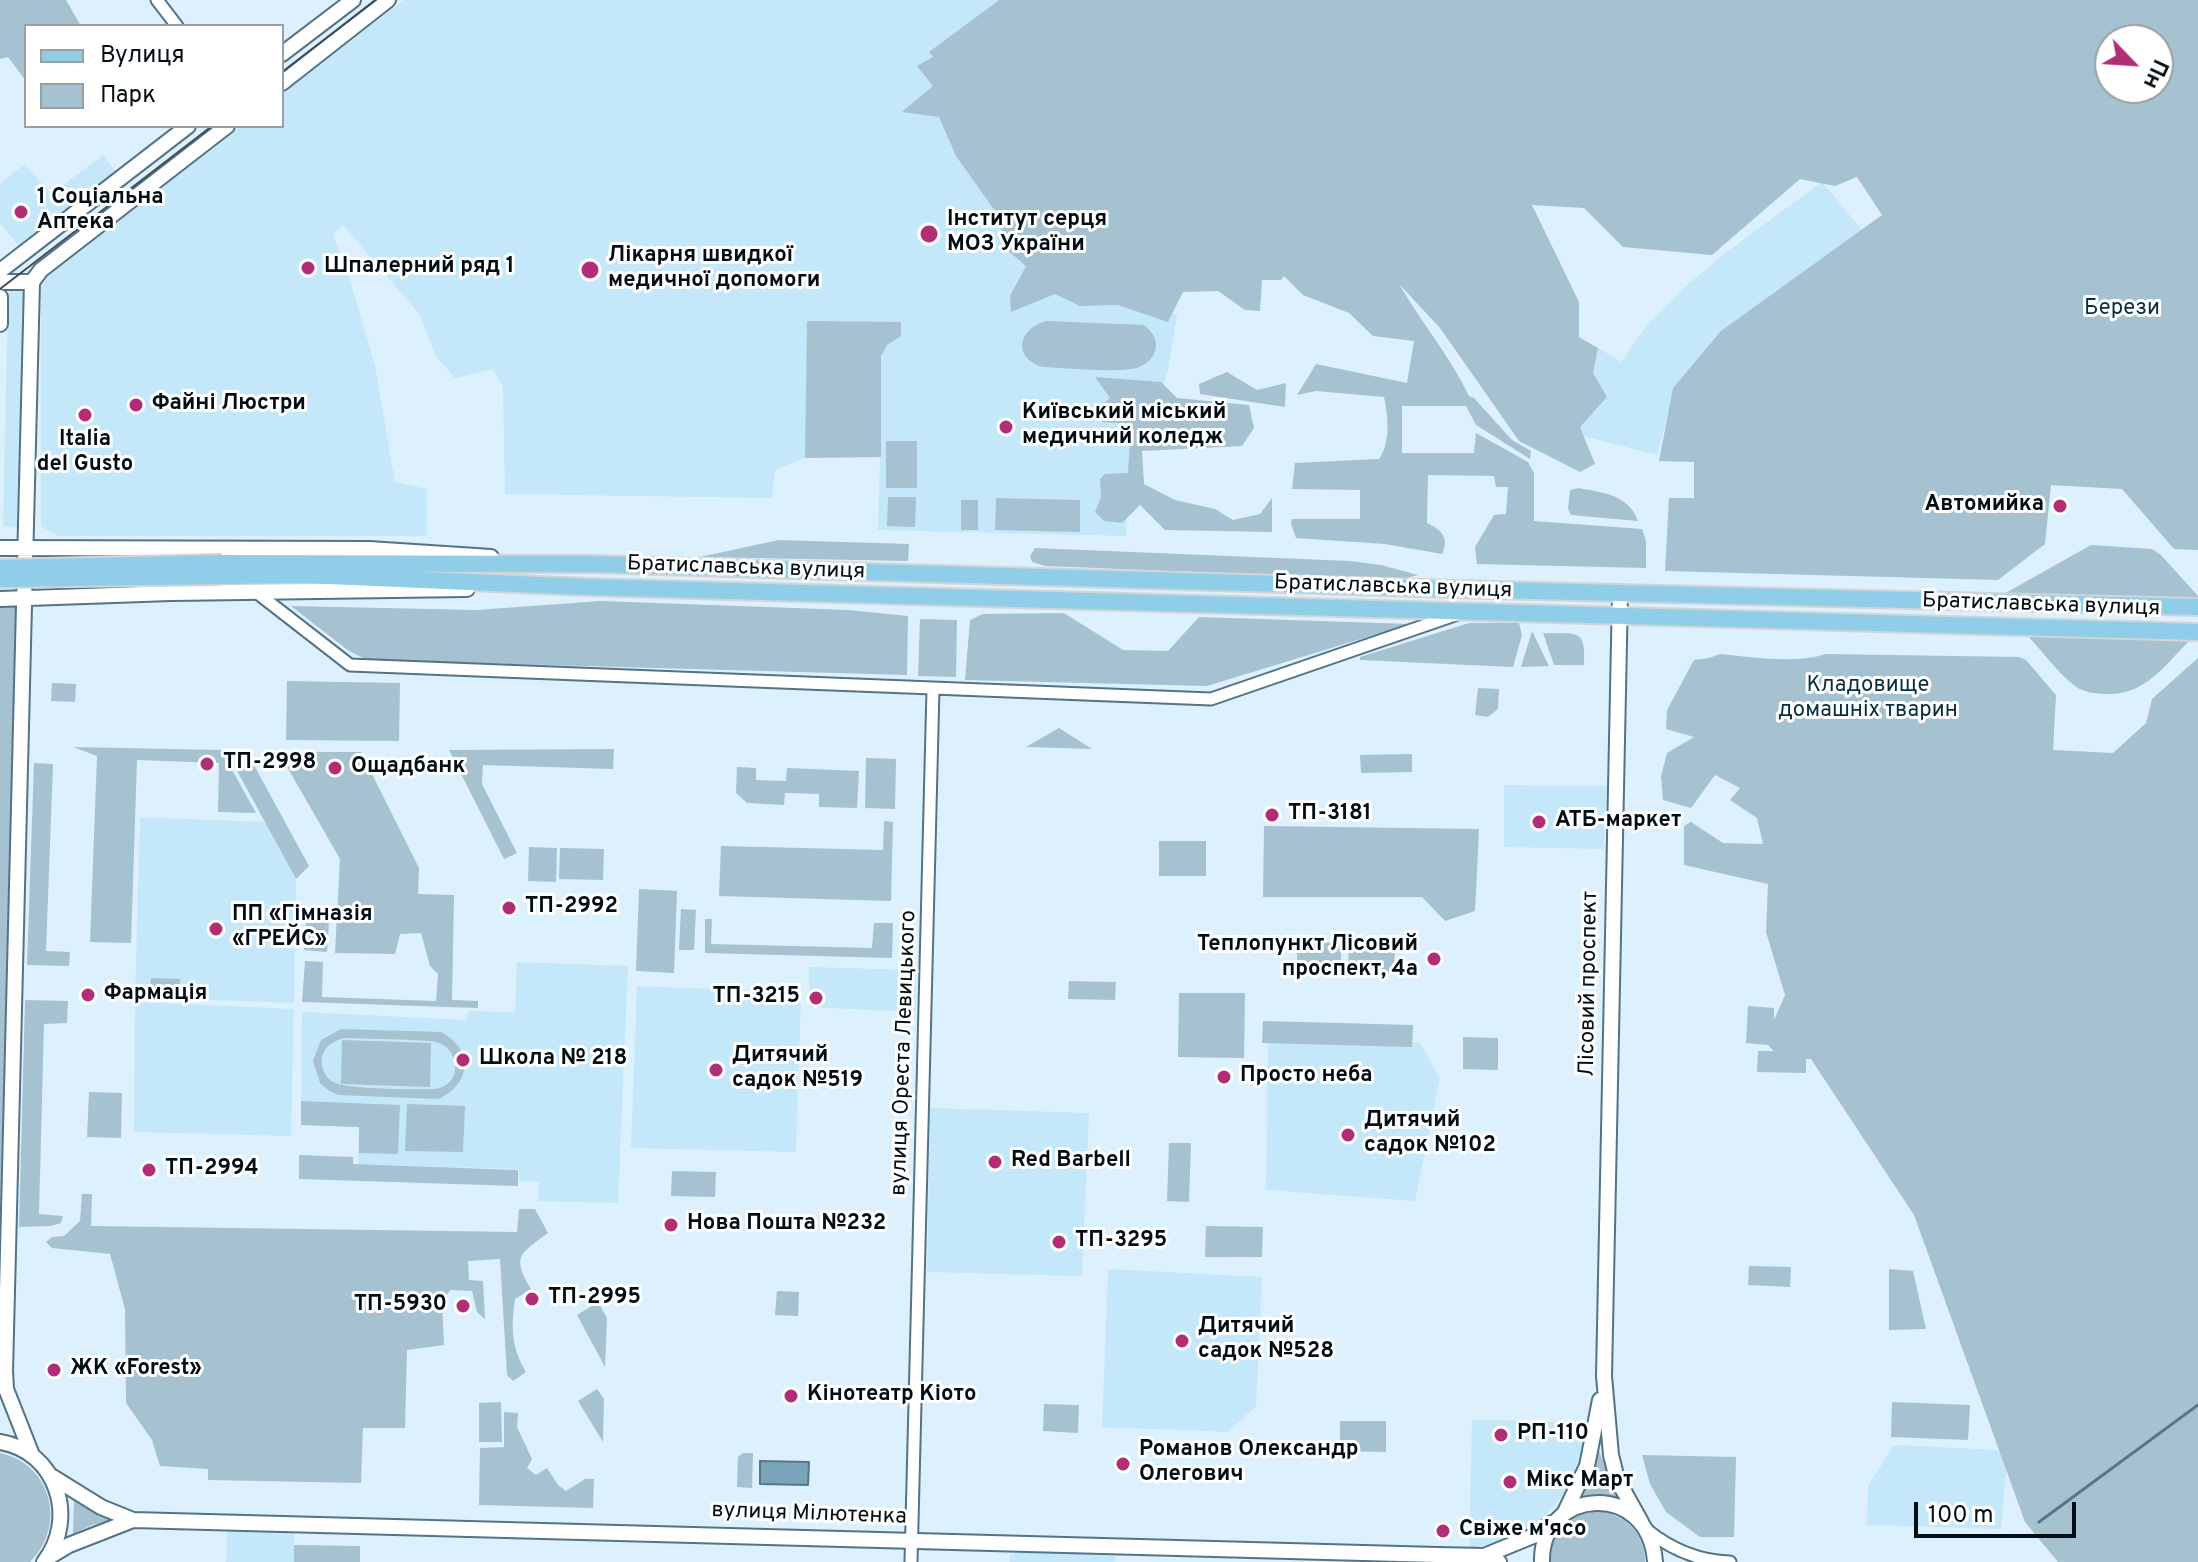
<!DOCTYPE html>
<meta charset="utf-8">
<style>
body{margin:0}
#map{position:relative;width:2198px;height:1562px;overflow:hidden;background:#dcf1fd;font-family:Overpass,sans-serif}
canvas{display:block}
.legend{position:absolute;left:24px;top:24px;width:260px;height:104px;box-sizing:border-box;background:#fff;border:2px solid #9a9fa1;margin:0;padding:10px 14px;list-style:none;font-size:24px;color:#030e14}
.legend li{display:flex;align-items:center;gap:16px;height:40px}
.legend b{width:40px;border:2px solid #9a9fa1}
.north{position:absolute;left:2094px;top:24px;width:80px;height:80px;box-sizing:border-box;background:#fff;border:2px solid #9a9fa1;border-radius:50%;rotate:115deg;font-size:22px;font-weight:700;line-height:32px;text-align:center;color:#030e14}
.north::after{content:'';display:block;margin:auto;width:28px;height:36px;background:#b12e77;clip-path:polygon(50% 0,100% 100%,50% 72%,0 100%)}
.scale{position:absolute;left:1914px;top:1502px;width:162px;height:36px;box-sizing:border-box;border:4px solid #030e14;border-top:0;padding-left:10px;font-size:24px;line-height:28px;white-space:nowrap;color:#030e14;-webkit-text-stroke:6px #fff;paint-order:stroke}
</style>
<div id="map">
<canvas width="2198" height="1562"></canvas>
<ul class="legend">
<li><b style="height:10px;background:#90cde8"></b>Вулиця</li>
<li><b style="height:22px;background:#a6c1d0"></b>Парк</li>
</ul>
<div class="north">Пн</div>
<div class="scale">100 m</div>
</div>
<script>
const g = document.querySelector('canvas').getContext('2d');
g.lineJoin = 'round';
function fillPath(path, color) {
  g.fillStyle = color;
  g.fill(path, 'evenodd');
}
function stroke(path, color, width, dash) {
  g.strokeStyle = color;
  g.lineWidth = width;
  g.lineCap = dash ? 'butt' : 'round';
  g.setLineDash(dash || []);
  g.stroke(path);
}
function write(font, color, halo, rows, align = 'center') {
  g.font = font + ' Overpass,sans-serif';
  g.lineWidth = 6;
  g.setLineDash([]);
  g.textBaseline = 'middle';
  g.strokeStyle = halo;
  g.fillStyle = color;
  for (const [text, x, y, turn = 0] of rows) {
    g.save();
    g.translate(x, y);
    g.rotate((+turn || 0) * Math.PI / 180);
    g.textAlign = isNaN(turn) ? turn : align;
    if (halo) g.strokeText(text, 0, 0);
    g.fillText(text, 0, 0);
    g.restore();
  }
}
const built = new Path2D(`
 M404,0H999L930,52L1048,196L1067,273L1177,315L1168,370L1164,383L1132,397L1126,536L878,530L880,457L805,458L775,470L772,498L505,494L503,387L493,369L455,378L436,356L420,315L343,225L333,234L349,277L375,365L395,482L427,489V536H58L41,526V289L49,274L241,126H282V94Z
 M103,155L116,172L20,247L0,223V184L25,164L51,194Z
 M1822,182L1862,230L1671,403L1657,455L1568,432L1584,365L1595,346L1621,362L1647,325L1686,286L1728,251Z
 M22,287L25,290L18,528L3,526L8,295L13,288Z
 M1504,785L1607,786L1604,849L1504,847Z
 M140,817L265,822L296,879L294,1003L135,997Z
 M517,962L628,966L618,1203L538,1201L539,1182L519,1181V1169L358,1164L359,1127L301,1125L302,1012L467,1020L468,1011L515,1012Z
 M809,967L916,970L915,1012L809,1007Z
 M637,986L801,993L796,1152L631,1148Z
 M135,1002L294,1009L291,1136L134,1132Z
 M1268,1037L1420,1043L1440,1078L1415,1201L1266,1190Z
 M930,1108L1089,1113L1082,1276L927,1272Z
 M1108,1269L1262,1277L1256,1406L1228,1432L1102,1427Z
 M1472,1420L1587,1422L1579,1460L1563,1495L1541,1522L1510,1539L1469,1549Z
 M1898,1445L1996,1450L2003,1454L2007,1462L2001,1529L1867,1525L1868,1486L1893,1447Z
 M227,1530H294V1562H226Z
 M1014,1552L1105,1554L1106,1556H1115V1562H1010V1555H1014Z`);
const green = new Path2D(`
 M0,0H66L81,26H26V81L8,57L0,59Z
 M999,0H2198V550L2174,549L2122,489L2051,485L2045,544L1998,580L1665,571L1669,498H1694V462L1659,461L1673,388L1721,331L1882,215L1857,177L1835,186L1800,179L1712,255L1623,247L1584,208L1532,205L1579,302V337L1598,348L1593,373L1607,397L1580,427L1595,464L1580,472L1519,441L1440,328L1399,284C1421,322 1450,356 1469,396L1474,398L1512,440L1531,451L1530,459L1476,425L1466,406H1402V453H1474L1476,433L1528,462L1534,473V521L1642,529L1646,541V568L1477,564L1475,547L1494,515L1506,514L1508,487H1496L1494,476L1428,475L1427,523C1441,529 1450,538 1442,554L1385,544L1296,538L1291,524L1292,519H1360V490L1292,489L1295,463L1379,459C1391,442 1388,416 1384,397L1316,391L1297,395L1316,364L1407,383L1414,341L1373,336L1349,313L1303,295L1284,276L1281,280H1262L1260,311L1245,310L1218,291L1183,292L1168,322L1118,305L1080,306L1055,294L1011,312L1010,296L1026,266L1006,249L998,215L956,156L939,117L902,112L933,86L917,66L933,57L929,52ZM2158,40V88H2110V40Z
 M807,321L901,322V336L887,345L881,356V457L805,458Z
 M1046,321L1144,325C1151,331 1156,336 1156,346C1155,357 1147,365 1136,368C1118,373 1063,368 1042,367C1012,357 1018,329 1046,321Z
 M1227,372L1257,390L1286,383L1285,407L1200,394L1199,384Z
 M1095,377L1161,382L1177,398L1249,405L1254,428L1242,446L1142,451L1144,484L1175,500L1215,509L1233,520L1260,514L1272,498V532L1165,530L1140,505L1122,523L1104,521L1095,512L1101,497L1100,479L1105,474L1128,473L1131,424L1102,422L1103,404L1110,398Z
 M886,441H917V488H886Z
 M1579,488C1603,493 1628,494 1638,521L1571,515L1568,509L1570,490Z
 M888,497H916L915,527L887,526Z
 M996,498L1080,500V532L995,530Z
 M961,500H978V530H961Z
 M779,540L909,544L908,561L700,557Z
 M2091,545L2152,549L2161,555L2198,596V600L2002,595Z
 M1035,548L1350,561L1381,565L1418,575L1399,580L1045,566L1032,562L1030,556Z
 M24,598L0,1380V599Z
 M601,601L849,610L908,616L907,675L367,660L349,651L291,606L476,610Z
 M1064,613L1123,650L1168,651L1199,617L1410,624L1207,686L965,680L970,620L983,614Z
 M920,619L957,620L956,677L918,676Z
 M1469,623H1519L1522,635L1513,667L1360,660V657Z
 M1532,631L1549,666L1521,667Z
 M1543,633C1576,635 1586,626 1584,665H1554Z
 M2028,636L2190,640C2164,666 2145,696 2105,694C2094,693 2084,693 2075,686C2058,673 2043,652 2028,636Z
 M1720,654C1750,657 1797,664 1826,654L2019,657L2026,660L2056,695L2053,750L2113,753L2146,723L2152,699L2198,658V1562H2058L2025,1522L1914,1215L1811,1059H1806V1073L1757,1072L1758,1051H1774L1768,1045L1746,1043L1748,1006L1774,1008V1020L1785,995L1766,932L1768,884L1684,865V826L1691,822L1723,843L1763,844L1757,818L1730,800L1740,788L1715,775L1691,808L1663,800L1661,776L1667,753L1694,737L1666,729L1667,710L1694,660L1709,658Z
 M287,681L400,683L399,741L286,740Z
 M52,683L76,684L75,702L51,701Z
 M1478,688L1499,689L1498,709L1488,717L1475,715Z
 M1059,728L1092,749L1026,747Z
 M73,747L221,750L256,813L218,812L219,763L137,760L131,943L90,942L97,756Z
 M614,749L613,769L483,765L482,784L517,853L504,859L449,750Z
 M290,752H361L419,868L418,894L454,895L452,1000L478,1001V1008L302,1002L305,961L323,962L322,997L436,1001L438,974L430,966L421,933L400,934L395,954L335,953L340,859L282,758Z
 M1412,754V772L1361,773L1360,755Z
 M250,758L309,866L296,879L235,767Z
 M866,758L896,759L895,809L865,808Z
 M34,763L53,764L46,951L70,952L69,966L27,965Z
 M737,767L756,768V780L786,781L787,768L859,771L857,808L819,807V794L785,793L784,805L747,803L736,793Z
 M884,821L893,822L891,901L719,896L721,846L883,850Z
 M1264,826L1479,829L1475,911L1445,921L1422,897H1263Z
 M1159,841H1206V876H1159Z
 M529,847L557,848L556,882L528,881Z
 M560,848L604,849L603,880L559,879Z
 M639,889L677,891L674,973L636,971Z
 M681,909L696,910L694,950H679Z
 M306,919L329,921L327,952L304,950Z
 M705,919H712L711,944L872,948L874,923H893L892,958L705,953Z
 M1304,942L1341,943V974L1306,973L1297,966V950Z
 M1349,943L1395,944L1394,974L1348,973Z
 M151,978L180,979L179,994L150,992Z
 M1069,981L1116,982L1115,1000L1068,999Z
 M1179,993H1245L1244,1058L1178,1057Z
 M25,1000L68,1001L67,1023L44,1024L39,1214L63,1216L61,1223L51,1226L19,1227Z
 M1263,1021L1413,1025L1412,1047L1262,1043Z
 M341,1029L441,1032C474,1049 472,1084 438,1099L338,1095L328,1090L320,1083L313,1061L321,1040ZM344,1038C373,1039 402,1039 431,1041C461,1044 465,1086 434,1089C418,1090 347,1089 335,1083C326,1079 320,1067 322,1057C324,1046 334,1041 344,1038Z
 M1463,1037L1498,1038V1070L1463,1069Z
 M342,1040L431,1043L430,1087L341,1084Z
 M89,1092L122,1093L121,1138L87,1137Z
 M301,1101L400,1105L398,1154L359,1153V1127L301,1125Z
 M407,1104L465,1106L463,1152L405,1151Z
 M1169,1143H1191L1189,1202L1167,1201Z
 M299,1155L353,1157V1164L518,1170V1186L299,1179Z
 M672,1171L716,1172L715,1197L671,1196Z
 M82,1194H92L91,1226L517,1232L519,1209H535L548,1233C520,1254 511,1256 531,1289L515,1299C511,1329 511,1346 526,1372L513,1381L507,1375L500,1259L468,1261L469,1280L483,1281L485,1319L477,1312L472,1291L451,1290L442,1299L444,1345L407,1350L405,1428H363L361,1483L208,1480V1469L160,1466L152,1440L126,1403L125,1309L110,1254L52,1248L46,1242L52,1237L64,1236L80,1221Z
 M1206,1226L1263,1227L1262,1257H1205Z
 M1749,1266L1791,1267L1790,1287L1748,1285Z
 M1889,1269L1913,1271L1926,1329L1889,1330Z
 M777,1291L799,1292L798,1316L775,1315Z
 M598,1302L607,1318L605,1367L577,1315Z
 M597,1389L604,1399L603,1442L578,1401Z
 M501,1402L502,1442H479V1403Z
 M1892,1402L1970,1405L1968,1440L1891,1437Z
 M1044,1404L1079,1405L1078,1433L1043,1431Z
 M504,1412L518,1413L517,1427L532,1459L527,1468L536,1475L547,1468L558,1485L566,1491L585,1479H594L593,1508L479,1505L480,1448L504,1447Z
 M1340,1421H1386V1452L1340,1451Z
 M1598,1448L1617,1498L1596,1495L1580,1499L1590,1479Z
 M0,1453C52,1464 67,1526 30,1562H0Z
 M743,1453H753L752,1488L737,1487L738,1457Z
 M1642,1455L1736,1457L1734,1537H1700L1666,1512L1650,1484Z
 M74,1499L118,1519L92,1525L73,1534Z
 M1597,1511C1625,1514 1645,1533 1645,1562H1549C1552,1533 1566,1514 1597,1511Z
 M294,1545L360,1546V1562H294Z`);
const water = new Path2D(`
 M760,1461L809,1462L808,1485L760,1484Z`);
const stream = new Path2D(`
 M2039,1522L2198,1405`);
const minor = new Path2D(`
 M157,0L177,26
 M256,592L350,665L1211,699L1455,615
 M1647,1530C1672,1550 1698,1561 1730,1562
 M911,1562L933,689`);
const tertiary = new Path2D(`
 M282,54L353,0
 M282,83L388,0
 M0,271L188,126
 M0,282H32
 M32,282L41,270L227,126
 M0,297V324
 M0,548L369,549L491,557
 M1620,593L1604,1376L1611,1455L1617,1479L1641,1522
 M0,599L171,593L467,589
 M0,1442C57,1451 78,1519 44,1562
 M32,1455L6,1389L5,1371L32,282
 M51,1476L101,1507L133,1520L1438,1555L1484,1556L1499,1562
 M1565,1512L1587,1466L1600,1400
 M1484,1556L1533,1536L1552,1523
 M49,1557L69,1545L133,1520
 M1542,1562C1540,1488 1649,1479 1655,1562`);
const primary = new Path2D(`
 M222,563L592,564L1453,589L2198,607
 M221,576L305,575L587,587L2198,632`);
const tram = new Path2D(`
 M282,72L376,0
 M0,289L212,126`);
const primaryBridge = new Path2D(`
 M0,568L222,563
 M0,579L221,576`);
const markers = [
 [21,212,8,"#b12e77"],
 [929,234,10,"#b12e77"],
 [308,268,8,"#b12e77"],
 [590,270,10,"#b12e77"],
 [136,405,8,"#b12e77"],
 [85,415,8,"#b12e77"],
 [1006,427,8,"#b12e77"],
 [2060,506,8,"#b12e77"],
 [207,764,8,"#b12e77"],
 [335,768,8,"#b12e77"],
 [1272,815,8,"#b12e77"],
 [1539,822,8,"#b12e77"],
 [509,908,8,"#b12e77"],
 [216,929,8,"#b12e77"],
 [1434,959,8,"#b12e77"],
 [88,995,8,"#b12e77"],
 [816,998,8,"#b12e77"],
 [463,1060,8,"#b12e77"],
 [716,1070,8,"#b12e77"],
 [1224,1077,8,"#b12e77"],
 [1348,1135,8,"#b12e77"],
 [995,1162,8,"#b12e77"],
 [149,1170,8,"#b12e77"],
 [671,1225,8,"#b12e77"],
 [1059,1242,8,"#b12e77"],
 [532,1299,8,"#b12e77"],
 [463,1306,8,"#b12e77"],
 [1182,1341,8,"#b12e77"],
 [54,1370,8,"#b12e77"],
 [791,1396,8,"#b12e77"],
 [1501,1435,8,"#b12e77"],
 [1123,1464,8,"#b12e77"],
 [1510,1482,8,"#b12e77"],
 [1443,1531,8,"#b12e77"]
];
const poiNames = [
 ["1 Соціальна",37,199],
 ["Аптека",37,224],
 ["Інститут серця",947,221],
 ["МОЗ України",947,246],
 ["Лікарня швидкої",608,257],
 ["медичної допомоги",608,282],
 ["Шпалерний ряд 1",324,268],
 ["Файні Люстри",152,405],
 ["Київський міський",1022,414],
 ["медичний коледж",1022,439],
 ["Italia",85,441,"center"],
 ["del Gusto",85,466,"center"],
 ["Автомийка",2044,506,"right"],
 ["ТП-2998",223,764],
 ["Ощадбанк",351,768],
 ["ТП-3181",1288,815],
 ["АТБ-маркет",1555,822],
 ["ТП-2992",525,908],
 ["ПП «Гімназія",232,916],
 ["«ГРЕЙС»",232,941],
 ["Теплопункт Лісовий",1418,946,"right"],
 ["проспект, 4а",1418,971,"right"],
 ["Фармація",104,995],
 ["ТП-3215",800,998,"right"],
 ["Дитячий",732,1057],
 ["садок №519",732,1082],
 ["Школа № 218",479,1060],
 ["Просто неба",1240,1077],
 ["Дитячий",1364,1122],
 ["садок №102",1364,1147],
 ["Red Barbell",1011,1162],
 ["ТП-2994",165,1170],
 ["Нова Пошта №232",687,1225],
 ["ТП-3295",1075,1242],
 ["ТП-2995",548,1299],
 ["ТП-5930",447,1306,"right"],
 ["Дитячий",1198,1328],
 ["садок №528",1198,1353],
 ["ЖК «Forest»",70,1370],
 ["Кінотеатр Кіото",807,1396],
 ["РП-110",1517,1435],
 ["Романов Олександр",1139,1451],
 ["Олегович",1139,1476],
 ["Мікс Март",1526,1482],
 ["Свіже м'ясо",1459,1531]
];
const parkNames = [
 ["Берези",2122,310],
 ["Кладовище",1868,687],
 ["домашніх тварин",1868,712]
];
const streetNames = [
 ["Братиславська вулиця",746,569,2],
 ["Братиславська вулиця",1393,588,2],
 ["Братиславська вулиця",2041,606,2],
 ["Лісовий проспект",1590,984,-89],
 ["вулиця Ореста Левицького",905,1053,-88],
 ["вулиця Мілютенка",809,1515,2]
];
fillPath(built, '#c5e7fa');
fillPath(green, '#a6c1d0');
fillPath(water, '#7aa4ba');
stroke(water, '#567788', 2);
stroke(stream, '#567788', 3);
stroke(minor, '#547384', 15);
stroke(tertiary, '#547384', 18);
stroke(primary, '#d2d4d5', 20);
stroke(minor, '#fff', 11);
stroke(tertiary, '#fff', 14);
stroke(primary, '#90cde8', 16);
stroke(tram, '#3f4d55', 2);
stroke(primaryBridge, '#d2d4d5', 20, []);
stroke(primaryBridge, '#90cde8', 16);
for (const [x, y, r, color] of markers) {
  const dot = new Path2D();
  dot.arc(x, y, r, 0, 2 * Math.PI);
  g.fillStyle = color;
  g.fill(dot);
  stroke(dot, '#fff', 3);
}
write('bold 22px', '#030e14', '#fff', poiNames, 'left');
write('22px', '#062e3e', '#fff', parkNames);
write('22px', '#030e14', '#fff', streetNames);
</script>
